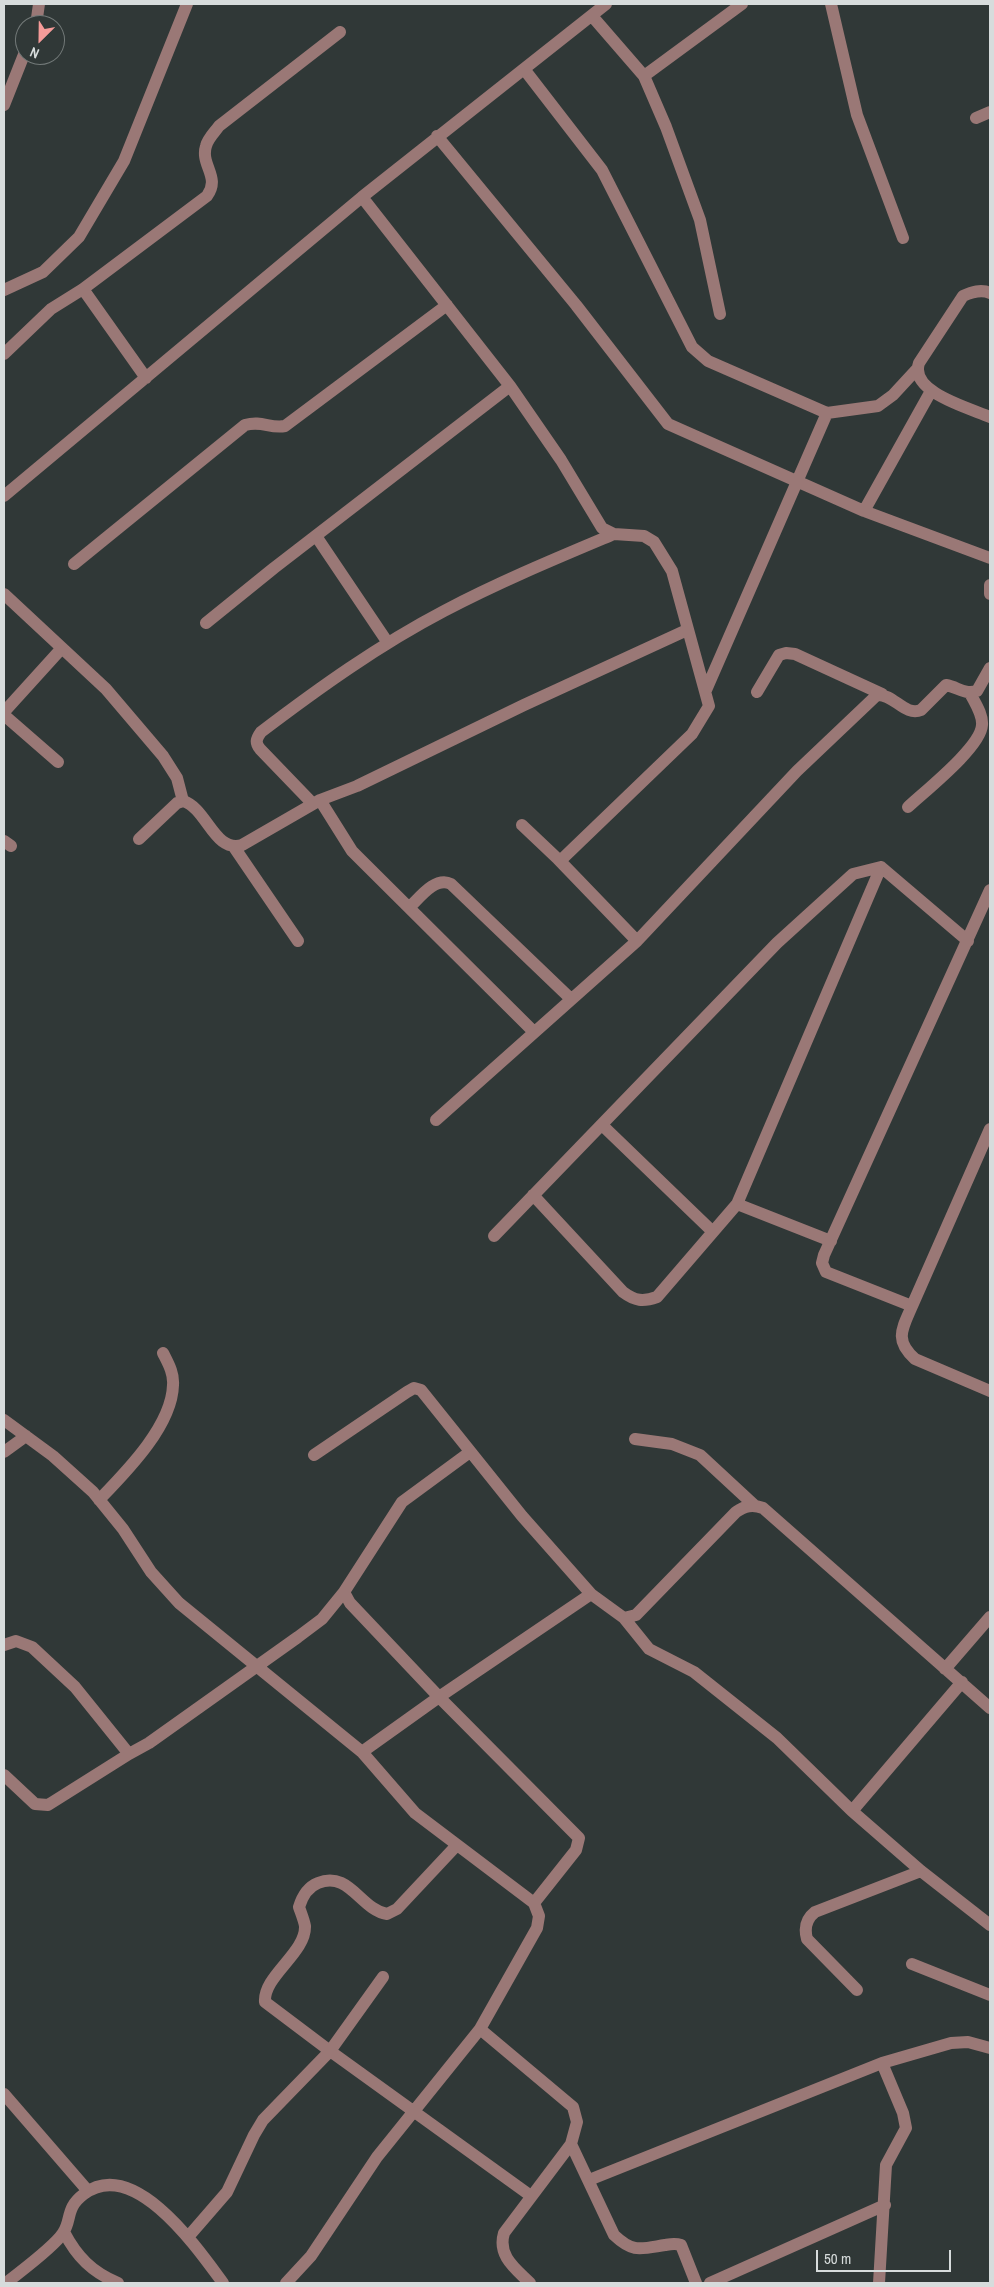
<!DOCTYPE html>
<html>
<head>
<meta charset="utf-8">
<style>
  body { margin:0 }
  #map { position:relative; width:994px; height:2287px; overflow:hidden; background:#303837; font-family:"Archivo Narrow",sans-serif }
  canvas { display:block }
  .frame { position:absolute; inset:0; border:5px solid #d7dcdc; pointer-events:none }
  .north { position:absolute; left:15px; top:15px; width:50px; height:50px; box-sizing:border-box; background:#303837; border:1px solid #737a79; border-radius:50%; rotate:203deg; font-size:14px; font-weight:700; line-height:20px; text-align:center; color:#d7dcdc }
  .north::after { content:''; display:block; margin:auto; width:18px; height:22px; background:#f59b99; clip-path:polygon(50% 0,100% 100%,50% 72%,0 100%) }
  .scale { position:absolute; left:816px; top:2250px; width:135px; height:22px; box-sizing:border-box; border:2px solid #d7dcdc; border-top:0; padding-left:6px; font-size:15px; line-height:18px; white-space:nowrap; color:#d7dcdc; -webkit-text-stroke:4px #303837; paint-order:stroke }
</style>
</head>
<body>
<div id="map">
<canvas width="994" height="2287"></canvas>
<div class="frame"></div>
<div class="north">N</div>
<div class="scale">50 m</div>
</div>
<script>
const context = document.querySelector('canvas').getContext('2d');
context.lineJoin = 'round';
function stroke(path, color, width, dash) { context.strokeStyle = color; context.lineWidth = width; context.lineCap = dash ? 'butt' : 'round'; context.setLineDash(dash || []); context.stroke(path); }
stroke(new Path2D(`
  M831,4L857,115L903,238
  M592,16L644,76L742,4
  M36,25L39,4
  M524,69L602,170L692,347L708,361L827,413L706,690
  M644,76L666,127L700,220L720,314
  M4,105L25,52
  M976,118L990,112
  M437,136L576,305L668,424L864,511L990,558
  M362,197L510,386
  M83,289L146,378
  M4,290L43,272L79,237L124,161L187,4
  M990,293C981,289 972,292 963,296L919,363C909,392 969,408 990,417
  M4,354L51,309L83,289L207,196C221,177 200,165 206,146C208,138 215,132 219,126L340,32
  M827,413L878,406L893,395L917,369
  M4,496L362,197L606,4
  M864,511L931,391
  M316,536L388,643
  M74,564L245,425C262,420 270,429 285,426L447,305
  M990,585V594
  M4,594L106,689L163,756L177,778L183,801
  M206,623L274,568L510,386L561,460L602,528L614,534L644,536L654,542L659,550L672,571L709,706L692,734L560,861L522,825
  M757,692L779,655L786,653L795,654L882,694
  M4,712L62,648
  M4,715L58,762
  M313,804L260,749C255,743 256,739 261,732C319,688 379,645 444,611C499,582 557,558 614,534
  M908,807C925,791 981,747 982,725C983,714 975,703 970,693
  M139,839L177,803L183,801C207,808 214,853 242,845L320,800
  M4,841L11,846
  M234,847L298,941
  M558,859L637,941L797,771L877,695C893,693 905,717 921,710L946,685C958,687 964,695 977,691L990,668
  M410,907C420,897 436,876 451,884L571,999
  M533,1031L362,861L352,851L320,800L357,786L524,705L687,630
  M436,1120L637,941
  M602,1125L713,1232
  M990,1129L912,1306C902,1329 894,1340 915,1359L990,1391
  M533,1195L623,1292C635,1301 643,1302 657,1297L737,1204
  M494,1236L777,943L853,874L881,867
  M831,1241L737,1204L881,867L968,941
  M912,1306L826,1272L822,1263L824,1255L990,890
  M4,1420L53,1456L93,1492L123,1529L151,1572L179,1603L362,1752L415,1813L534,1903L539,1916L537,1928L480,2029
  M635,1439L672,1444L700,1455L754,1505
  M4,1452L26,1436
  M314,1455L407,1392L414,1388L421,1390L522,1516L591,1594
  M99,1500C126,1472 172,1426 173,1385C174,1373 168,1363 163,1353
  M344,1592L402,1502L470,1452
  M624,1618L649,1649L694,1672L777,1738L852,1811L921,1871L990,1925
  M4,1645L16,1641L32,1647L75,1687L129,1754L149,1743L298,1637L322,1619L344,1592L350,1603L439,1697L579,1838L576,1850L534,1903
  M945,1669L990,1617
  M362,1752L439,1697L591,1594L624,1618L636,1615L736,1512C745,1506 752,1504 763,1508L990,1708
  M4,1775L35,1804L48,1805L129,1754
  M852,1811L962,1682
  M912,1964L990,1995
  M383,1977L330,2051L265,2002C263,1976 306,1953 305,1926C304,1920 301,1913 299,1907C302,1897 308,1887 318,1883C349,1870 361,1910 387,1914L397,1909L457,1845
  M857,1990L807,1939C804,1928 806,1919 815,1912L921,1871
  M4,2094L88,2191
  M589,2180L882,2063L951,2043L968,2042L990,2048
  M64,2232C77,2257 92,2272 118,2283
  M188,2237L227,2192L254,2135L263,2120L330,2051L531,2196
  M6,2283C21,2271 54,2247 63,2233C72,2220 65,2208 84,2194C134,2156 198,2249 223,2283
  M286,2283L311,2256L377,2157L480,2029L573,2107L577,2122L571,2144L614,2235C633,2253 640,2249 665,2245C671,2244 675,2243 681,2245L696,2283
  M530,2283C516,2269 497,2256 504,2233L571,2144
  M710,2283L885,2205
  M879,2283L886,2165L906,2128L903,2113L882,2063`), '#9a7876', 12);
</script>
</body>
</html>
